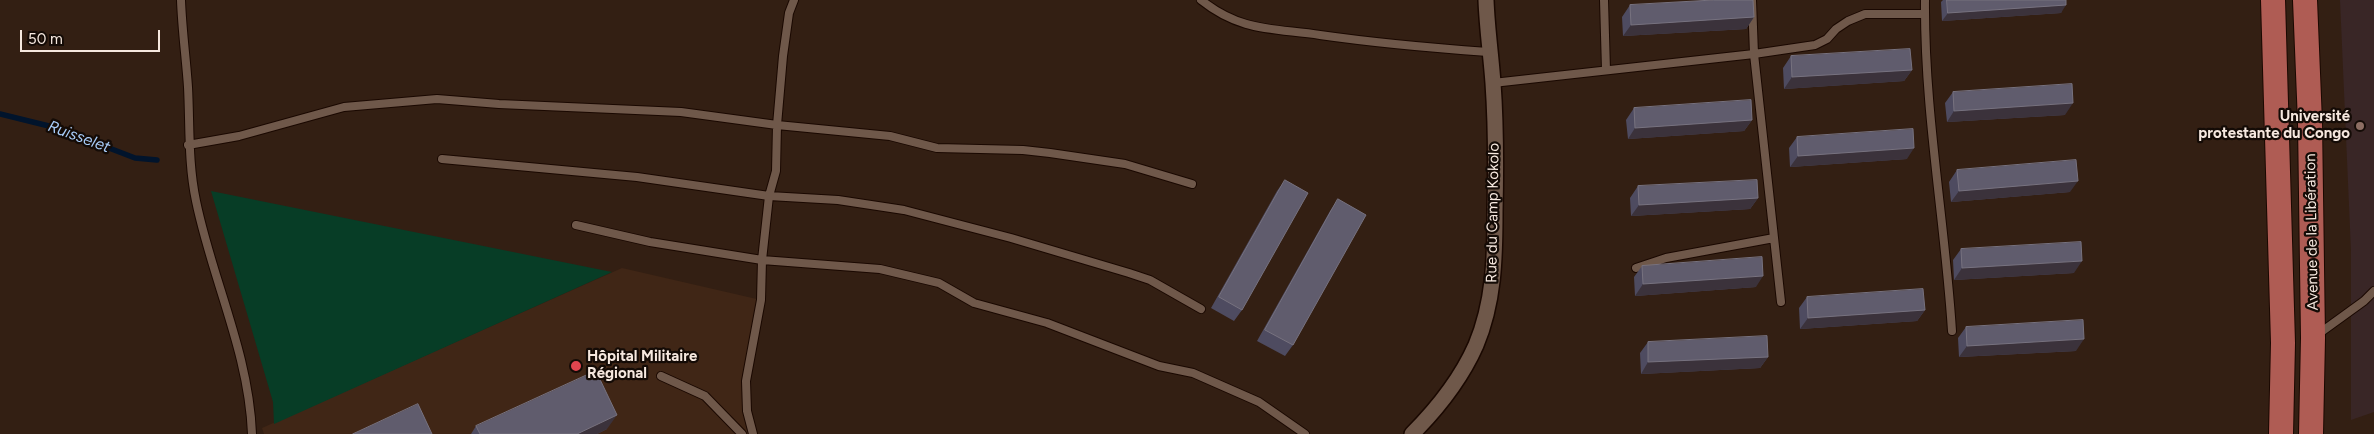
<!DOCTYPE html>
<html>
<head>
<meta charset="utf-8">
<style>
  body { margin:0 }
  #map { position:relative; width:2374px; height:434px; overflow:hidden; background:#331f13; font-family:Figtree,sans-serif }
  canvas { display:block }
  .scale { position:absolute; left:20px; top:30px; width:140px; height:22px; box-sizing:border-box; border:2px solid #f6e8df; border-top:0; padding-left:6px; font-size:15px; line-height:18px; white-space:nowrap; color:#f6e8df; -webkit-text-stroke:4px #140b06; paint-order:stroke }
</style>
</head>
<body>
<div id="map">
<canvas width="2374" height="434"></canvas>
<div class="scale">50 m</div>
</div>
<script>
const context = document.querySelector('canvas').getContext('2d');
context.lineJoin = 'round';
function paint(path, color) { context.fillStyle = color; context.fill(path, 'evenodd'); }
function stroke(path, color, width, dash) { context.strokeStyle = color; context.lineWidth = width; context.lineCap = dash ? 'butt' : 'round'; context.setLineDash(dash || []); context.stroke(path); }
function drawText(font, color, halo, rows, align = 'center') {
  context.font = font + ' Figtree,sans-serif'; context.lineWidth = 4.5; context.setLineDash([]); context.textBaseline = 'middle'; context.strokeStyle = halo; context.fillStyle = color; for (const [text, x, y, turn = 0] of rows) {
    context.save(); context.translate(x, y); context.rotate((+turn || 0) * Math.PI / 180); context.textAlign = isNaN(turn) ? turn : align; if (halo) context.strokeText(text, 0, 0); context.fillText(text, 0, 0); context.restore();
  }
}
paint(new Path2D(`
  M622,268L761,300L746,381L753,434H264L262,428Z`), '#402616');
paint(new Path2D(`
  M2340,0H2374V412L2351,420V251Z`), '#392626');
paint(new Path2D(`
  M211,191L612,272L274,424L273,402Z`), '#073d26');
stroke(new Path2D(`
  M0,114L57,128L135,158L157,160`), '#01142c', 5.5);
const service = new Path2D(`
  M181,0C182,29 186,58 188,87C190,126 188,163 196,201C212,279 249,353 252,434
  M1201,0C1241,32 1273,28 1320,35C1376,43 1432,48 1488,52
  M1604,0L1606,70
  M1752,0L1754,54L1781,302
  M1925,0C1924,111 1945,221 1952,331
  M1493,83L1754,54L1815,45L1827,39L1836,29L1848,21L1865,14H1925
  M188,145L239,136L344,107L437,99L499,104L681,112L777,125L890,136L937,148L1023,150L1050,153L1125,164L1192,184
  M442,159L637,177L769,196L838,200L904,210L1011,238L1129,273L1150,280L1201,309
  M576,225L650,242L762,260L880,269L939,283L974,303L1047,323L1159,366L1193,373L1259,402L1305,434
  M1636,268L1666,258L1774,238
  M2317,335L2364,301L2374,291
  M661,376L705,396L742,434
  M753,434L747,411L746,381L761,300L762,260L769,196L776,171L777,125L783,56L789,13L794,0`);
const minor = new Path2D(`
  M1412,434C1438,408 1461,379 1476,345C1494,302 1495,258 1495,212C1496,169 1496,125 1493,83C1491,55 1487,28 1486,0`);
const primary = new Path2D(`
  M2273,0L2283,343L2281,434
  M2305,0L2310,122L2313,338L2311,434`);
stroke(service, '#1a0801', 10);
stroke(minor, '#1a0801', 18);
stroke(primary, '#1a0801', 26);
stroke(service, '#6f584a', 8);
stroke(minor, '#6f584a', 15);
stroke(primary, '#af5c54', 24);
paint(new Path2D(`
  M1943,0H2066L2061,13L1942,21L1941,2Z
  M1630,5L1754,17L1746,29L1623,36L1622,17Z
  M1791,56L1912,70L1904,81L1784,89L1783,68Z
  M1953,92L2065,115L1947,122L1945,103Z
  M1634,108L1752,120L1744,131L1628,139L1626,120Z
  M1797,137L1907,159L1790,167L1789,148Z
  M1957,170L2070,192L1951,202L1949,182Z
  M1285,180L1242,310L1234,321L1211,308L1277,191Z
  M1638,186L1758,198L1750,209L1631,216L1630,198Z
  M1338,199L1293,345L1285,356L1257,341L1330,211Z
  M1961,249L2074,273L1954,280L1953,260Z
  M1642,266L1756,287L1635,296L1634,277Z
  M1807,297L1925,310L1917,321L1800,329L1799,308Z
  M1966,327L2076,351L1959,357L1958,338Z
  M1648,342L1768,357L1760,368L1641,374L1640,353Z
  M476,426L607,429L597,434H471Z`), '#4e4b60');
paint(new Path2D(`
  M2066,5L2061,13L1942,21L1948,13Z
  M1754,17L1746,29L1623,36L1631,25Z
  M1912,70L1904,81L1784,89L1792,77Z
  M2073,103L2065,115L1947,122L1954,111Z
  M1752,120L1744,131L1628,139L1635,128Z
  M1914,148L1907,159L1790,167L1798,156Z
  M2078,181L2070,192L1951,202L1959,191Z
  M1758,198L1750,209L1631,216L1639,205Z
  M2082,261L2074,273L1954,280L1962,268Z
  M1763,276L1756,287L1635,296L1643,284Z
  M1925,310L1917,321L1800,329L1808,318Z
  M2084,339L2076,351L1959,357L1967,346Z
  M1768,357L1760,368L1641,374L1648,362Z
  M617,415L607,429L597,434H577Z`), '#3b323b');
const building = new Path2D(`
  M1714,0H1753L1754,17L1631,25L1630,5Z
  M1947,0H2066V5L1948,13Z
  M1910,49L1912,70L1792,77L1791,56Z
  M2072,84L2073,103L1954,111L1953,92Z
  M1751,100L1752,120L1635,128L1634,108Z
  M1913,129L1914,148L1798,156L1797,137Z
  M2076,160L2078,181L1959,191L1957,170Z
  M1285,180L1308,193L1242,310L1219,297Z
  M1757,180L1758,198L1639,205L1638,186Z
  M1338,199L1366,215L1293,345L1265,330Z
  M2081,242L2082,261L1962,268L1961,249Z
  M1762,257L1763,276L1643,284L1642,266Z
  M1923,289L1925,310L1808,318L1807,297Z
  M2083,320L2084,339L1967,346L1966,327Z
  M1767,336L1768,357L1648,362V342Z
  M596,371L617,415L577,434H480L476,426Z
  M418,404L432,434H353Z`);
paint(building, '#605c6d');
stroke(building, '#77727f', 1);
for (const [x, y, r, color] of [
  [2360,126,5,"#8d6e63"],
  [576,366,6,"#e0444e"]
]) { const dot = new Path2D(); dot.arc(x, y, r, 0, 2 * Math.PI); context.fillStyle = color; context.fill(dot); stroke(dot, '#140b06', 2); }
drawText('bold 15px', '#f6e8df', '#140b06', [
  ["Université",2350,117],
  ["protestante du Congo",2350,134],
  ["Hôpital Militaire",587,357,"left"],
  ["Régional",587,374,"left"]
], 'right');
drawText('15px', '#f6e8df', '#140b06', [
  ["Rue du Camp Kokolo",1493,213,-89],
  ["Avenue de la Libération",2312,232,-91]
]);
drawText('italic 16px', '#a8ccf8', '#140b06', [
  ["Ruisselet",79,137,20]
]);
</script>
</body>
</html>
